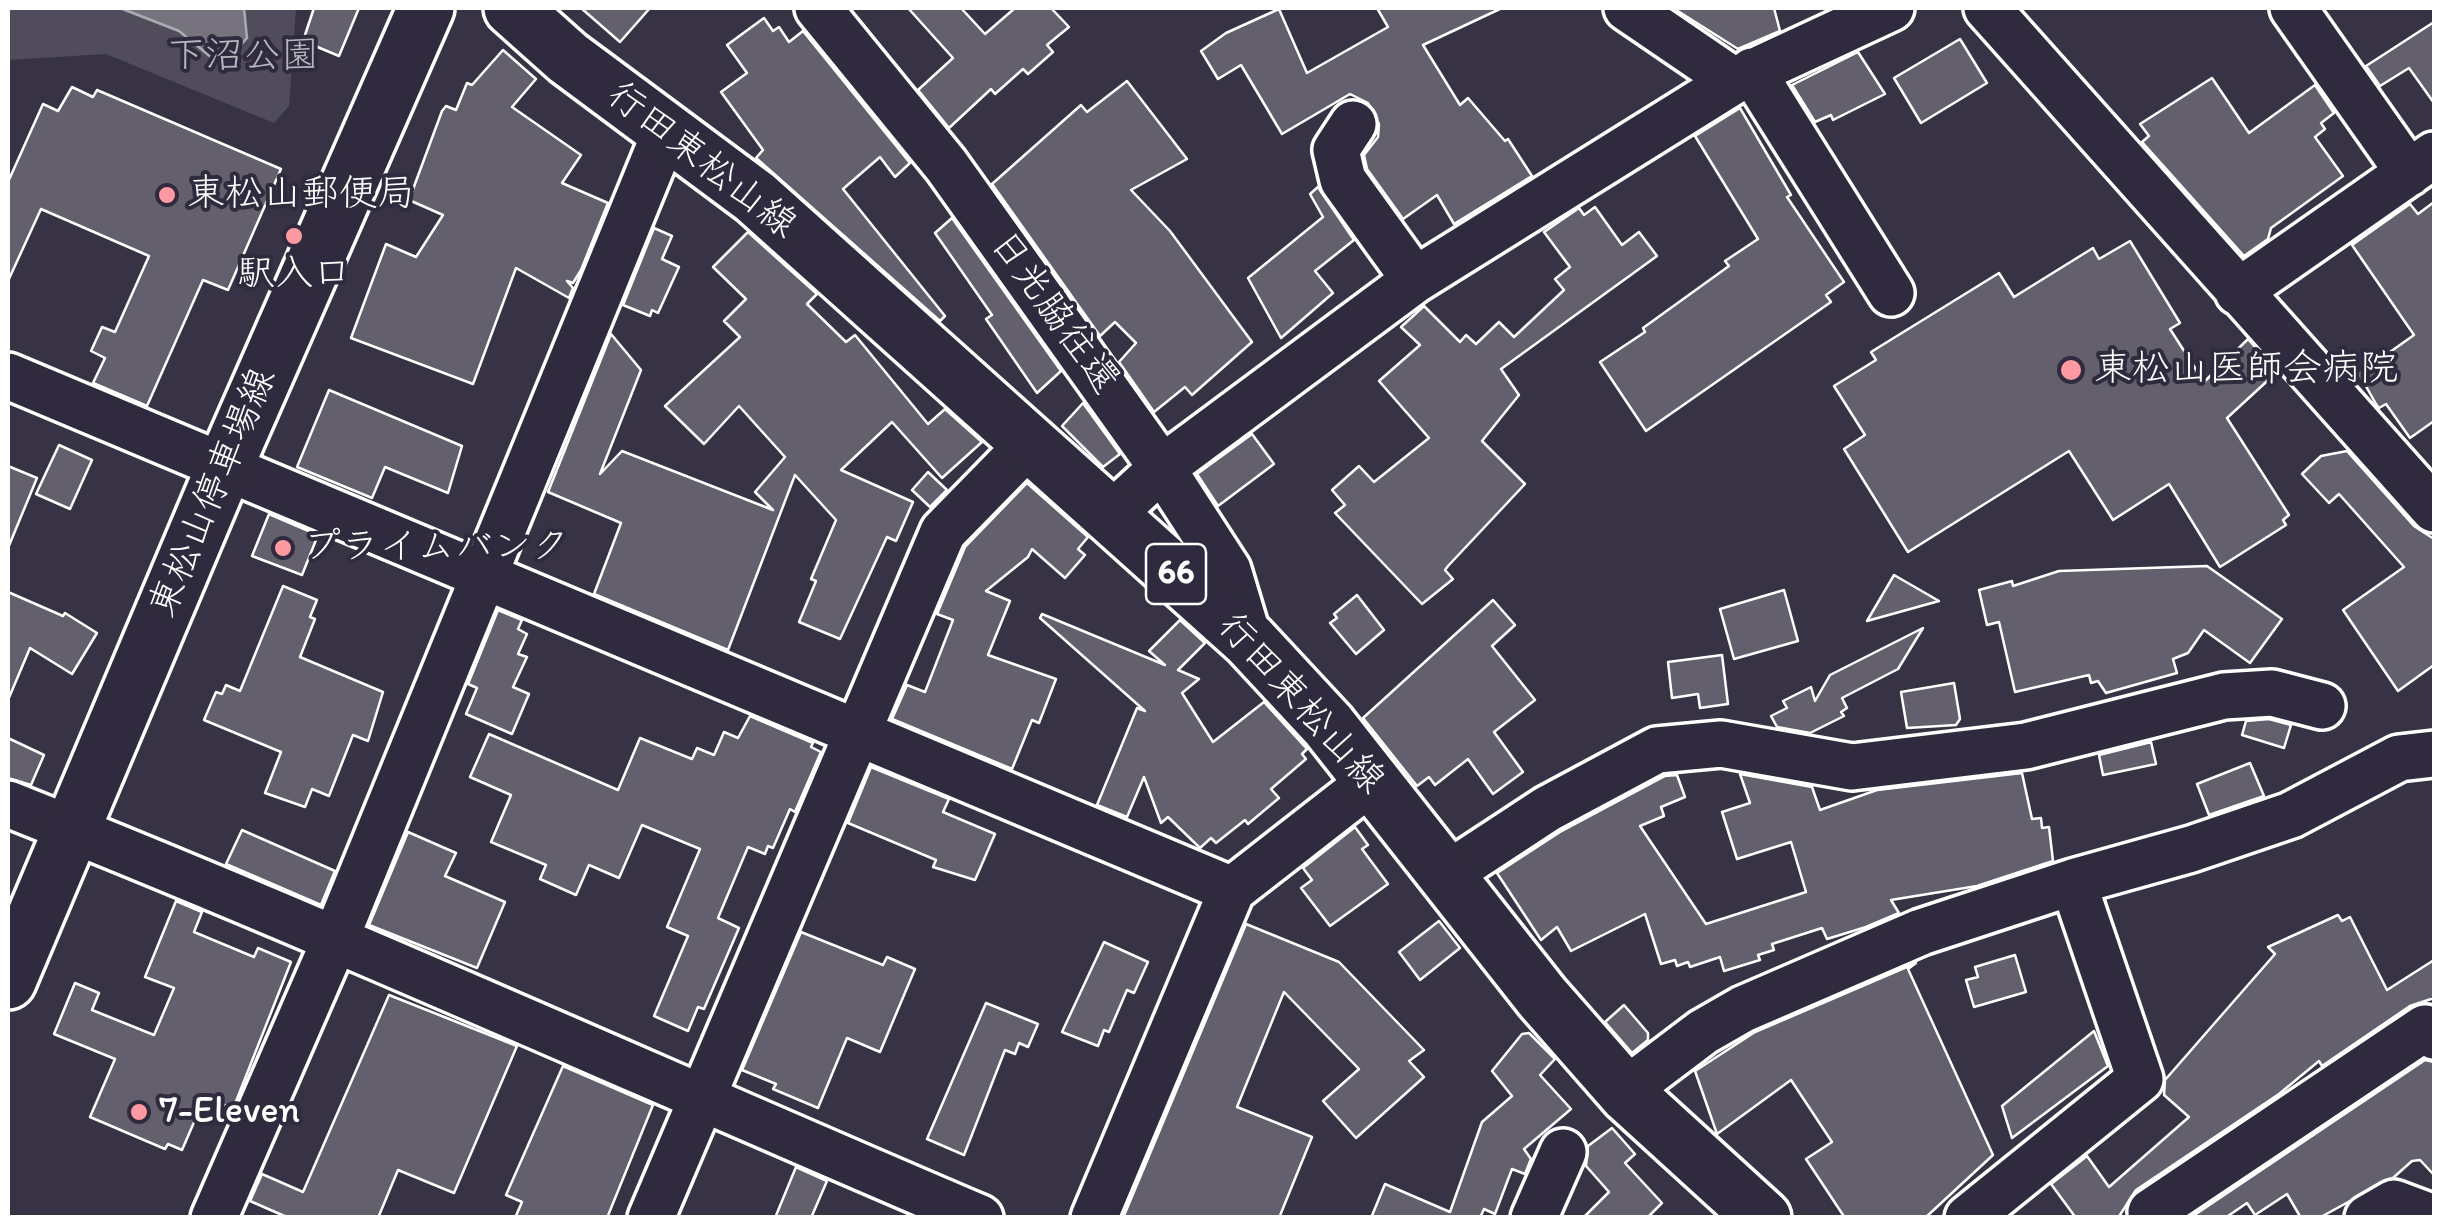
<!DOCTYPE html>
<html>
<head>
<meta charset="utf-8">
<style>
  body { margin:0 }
  #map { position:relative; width:2442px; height:1225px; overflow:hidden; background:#373345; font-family:Itim,sans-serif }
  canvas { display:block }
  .frame { position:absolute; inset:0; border:10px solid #fff; pointer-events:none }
</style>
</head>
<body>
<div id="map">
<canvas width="2442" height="1225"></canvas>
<div class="frame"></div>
</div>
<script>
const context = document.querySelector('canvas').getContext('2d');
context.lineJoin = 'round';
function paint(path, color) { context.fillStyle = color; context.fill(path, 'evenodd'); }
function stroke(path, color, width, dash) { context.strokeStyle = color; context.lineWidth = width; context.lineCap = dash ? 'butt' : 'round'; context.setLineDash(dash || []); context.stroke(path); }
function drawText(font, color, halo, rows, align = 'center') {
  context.font = font + ' Itim,"Klee One",sans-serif'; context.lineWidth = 8; context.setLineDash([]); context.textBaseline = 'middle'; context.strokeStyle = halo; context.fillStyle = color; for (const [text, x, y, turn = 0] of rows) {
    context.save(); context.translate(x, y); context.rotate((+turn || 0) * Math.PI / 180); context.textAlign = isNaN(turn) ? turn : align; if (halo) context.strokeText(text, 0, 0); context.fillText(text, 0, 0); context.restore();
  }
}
paint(new Path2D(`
  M8,8H296L289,106L274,123L106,54L8,60Z`), '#514c5c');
const water = new Path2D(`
  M120,8H244L247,38L238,48L212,58L179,31Z`);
paint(water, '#76737f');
stroke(water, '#adabb2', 2.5);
const building = new Path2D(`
  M314,8H359L339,56L303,41Z
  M581,8H650L620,42Z
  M908,8H961L985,34L1015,8H1051L1069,27L1047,45L1053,52L1028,74L1023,69L995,94L991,89L949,128L918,90L953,58Z
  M1377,8H1502L1423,45L1460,105L1468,98L1505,141L1508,139L1532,176L1454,224L1437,195L1403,219L1367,169L1364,155L1378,137L1379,124L1368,103L1350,94L1282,134L1241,65L1218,79L1201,51L1226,33L1279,9L1307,73L1388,27Z
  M1673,8H1774L1780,31L1738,49Z
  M764,18L773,31L779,27L789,42L803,31L910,163L895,177L880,157L843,189L945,316L940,321L756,158L763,150L721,92L747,73L727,45Z
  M2434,22V103L2409,68L2380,86L2366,66Z
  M1960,39L1987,83L1921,123L1894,78Z
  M503,50L536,79L512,107L581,155L562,183L608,203L581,270L573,283L567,281L573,288L569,298L516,268L473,384L351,338L386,244L416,257L443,215L409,200L442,111L446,106L456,110L467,83L472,85Z
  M1858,52L1885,94L1833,120L1831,115L1815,122L1792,85Z
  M2212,78L2249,133L2315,85L2334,113L2321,123L2325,129L2315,137L2343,176L2271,228L2268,239L2244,256L2142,142L2149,136L2140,124Z
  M1127,81L1187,159L1131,190L1170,231L1252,342L1192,395L1185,387L1154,412L1119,362L1136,343L1115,322L1100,336L992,184L1081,105L1087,112Z
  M72,87L93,97L97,90L281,169L228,290L203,280L147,406L93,383L105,358L91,351L102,327L115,332L149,256L41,209L8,281V182L43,104L58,111Z
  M1740,108L1791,195L1787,197L1844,282L1826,295L1831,302L1646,431L1600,362L1645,332L1643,328L1729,266L1725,261L1758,239L1695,136Z
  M1318,187L1354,240L1315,271L1333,293L1281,338L1248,278L1323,217L1310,194Z
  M2434,202V421L2410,438L2386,404L2379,408L2376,404L2359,374L2414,335L2352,245L2410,204L2418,214Z
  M1595,207L1622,245L1639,232L1657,256L1501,369L1519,395L1482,441L1525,484L1448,566L1445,570L1453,579L1422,604L1335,513L1345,505L1332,490L1359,466L1374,482L1429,438L1379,381L1420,345L1401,327L1424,306L1460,342L1466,335L1476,344L1499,322L1514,337L1564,290L1555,279L1570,267L1544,232L1579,208L1584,215Z
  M952,218L1061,371L1037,393L986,319L992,315L935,233Z
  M654,228L672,236L662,259L679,267L658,313L652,310L650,316L623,305Z
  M748,232L817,294L807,304L846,342L855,335L928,424L945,409L982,442L942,478L892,422L841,470L913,502L896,541L887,537L840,639L799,622L816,581L811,579L836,520L795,475L728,650L594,594L621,523L548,492L611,334L641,370L600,474L622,451L773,510L755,492L785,457L739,406L704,444L665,406L740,337L724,321L746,299L713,267Z
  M2130,241L2180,323L2170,329L2204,382L2248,339L2277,372L2227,418L2289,515L2283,520L2286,525L2220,567L2169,484L2113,520L2069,451L1908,552L1844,449L1865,435L1834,386L1876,360L1871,352L1999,273L2014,297L2093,248L2099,259Z
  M329,390L462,446L448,493L385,467L372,498L297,467Z
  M1083,403L1120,454L1103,467L1062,426Z
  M1252,434L1274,464L1218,506L1197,474Z
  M59,445L92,460L70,509L36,494Z
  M2347,451L2414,526L2434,539V665L2398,691L2343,610L2404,567L2339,494L2329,503L2302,474L2321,456Z
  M8,466L37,478L8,548Z
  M928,472L947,490L930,507L912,490Z
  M1027,483L1088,537L1078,549L1085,555L1065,578L1032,549L1028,557L986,591L1010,601L988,655L1056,679L1039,723L1032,720L1012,769L892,719L907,685L925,692L953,620L937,614L965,547Z
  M269,514L318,535L302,575L252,556Z
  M2207,566L2282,619L2250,663L2204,630L2188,653L2173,659L2177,673L2106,693L2098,681L2091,683L2089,675L2015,692L1999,622L1987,625L1979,590L2012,581L2013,586L2059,571Z
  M1894,575L1939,601L1867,621Z
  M283,586L317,600L310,617L315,619L300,657L383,692L368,741L353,735L329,796L312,789L305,807L265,793L281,752L204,720L216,692L222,694L226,685L240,691Z
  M1784,590L1798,641L1734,659L1720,609Z
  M8,592L63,616L65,613L97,633L72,674L30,648L8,700Z
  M1357,595L1384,630L1356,654L1330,623L1337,618L1334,614Z
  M1493,600L1515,625L1492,646L1535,700L1494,732L1523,772L1493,794L1468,759L1435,785L1429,777L1417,786L1363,718Z
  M498,610L522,620L518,629L527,634L518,654L527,657L513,687L529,694L512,734L466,714L477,688L468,684Z
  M1042,614L1165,665L1149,651L1180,620L1205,643L1178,670L1199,679L1182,693L1213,742L1264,702L1307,749L1302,754L1306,759L1271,789L1279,798L1248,824L1245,820L1216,843L1211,838L1200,848L1168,817L1161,823L1144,777L1127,817L1097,805L1137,708L1145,711L1040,618Z
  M1923,628L1898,669L1842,698L1847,708L1841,712L1844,716L1810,733L1777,727L1771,716L1787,708L1783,701L1811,687L1815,701L1830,675Z
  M1722,655L1728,704L1700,708L1698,694L1672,698L1668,662Z
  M1954,683L1960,719L1956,725L1907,728L1901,692Z
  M750,716L813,743L811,747L821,752L795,812L790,809L773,848L768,846L765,854L748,847L718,918L739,928L704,1009L698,1007L688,1031L654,1016L688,936L667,927L700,849L642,825L619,878L589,865L576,895L540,879L546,865L491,842L511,795L470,777L489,734L618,790L640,738L692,759L697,748L714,755L724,732L738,738Z
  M2269,719L2291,725L2284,748L2242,735L2246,721Z
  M8,738L44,755L31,785L8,778Z
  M2151,742L2156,764L2103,775L2099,755Z
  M2250,763L2264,796L2209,815L2197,784Z
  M871,767L949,799L943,812L995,834L975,880L933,867L936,860L848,823Z
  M2022,773L2032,819L2041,818L2042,828L2049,827L2053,861L1977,886L1891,900L1899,913L1866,927L1827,939L1822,928L1772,944L1774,950L1758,955L1760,960L1724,971L1720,957L1690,967L1688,962L1677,966L1675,960L1661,964L1645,914L1571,951L1557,927L1541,940L1497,873L1560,832L1665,776L1677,775L1685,797L1661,807L1664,816L1640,826L1706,924L1806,892L1791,842L1737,859L1722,812L1750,803L1740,774L1812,787L1820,810L1877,790Z
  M1355,827L1368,845L1362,849L1388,884L1330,926L1301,888L1312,880L1303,868Z
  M242,830L335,871L321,905L226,864Z
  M408,832L456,853L445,876L505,902L477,968L369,925Z
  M176,901L202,912L194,932L254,957L258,948L291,962L233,1109L205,1097L182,1150L168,1144L165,1149L90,1117L115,1059L54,1034L75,983L99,993L92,1010L154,1035L174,988L145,977Z
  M2338,915L2342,921L2350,917L2387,990L2434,960V998L2410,1006L2322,1066L2319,1061L2279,1094L2136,1190L2118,1218H2076L2051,1184L2087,1156L2109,1187L2189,1117L2164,1095L2165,1080L2275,954L2268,947Z
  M1439,921L1460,948L1420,980L1399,952Z
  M1246,924L1339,962L1424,1050L1409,1061L1424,1077L1356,1138L1323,1101L1359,1069L1284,992L1237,1107L1312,1137L1279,1218H1123Z
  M801,932L883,965L887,957L915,969L880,1052L847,1038L818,1108L773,1089L776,1084L742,1070Z
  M1104,942L1148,962L1134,993L1127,990L1109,1032L1104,1030L1098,1046L1062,1032Z
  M2015,955L2026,992L1974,1007L1966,980L1978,977L1975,967Z
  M1916,963L1908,969L1993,1155L1925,1218H1845L1806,1159L1832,1142L1791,1080L1717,1134L1695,1071L1755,1032Z
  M389,995L517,1046L454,1193L398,1170L378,1218H289L250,1201L262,1174L303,1192Z
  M986,1003L1038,1024L1028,1047L1019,1043L1015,1054L1005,1050L964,1155L927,1139Z
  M1624,1005L1648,1033V1040L1632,1053L1605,1022Z
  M2094,1031L2108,1066L2012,1138L2002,1106Z
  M1529,1033L1555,1059L1540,1075L1571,1109L1524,1149L1531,1159L1525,1174L1512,1169L1495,1214L1484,1209L1480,1218H1371L1385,1184L1450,1212L1482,1122L1512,1096L1492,1071L1522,1034Z
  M2425,1060L2434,1062V1175L2420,1160L2412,1161L2394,1177L2319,1218H2301L2287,1194L2255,1215L2247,1203L2225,1218H2190Z
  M563,1066L653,1105L607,1218H515L522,1202L506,1195Z
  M1612,1128L1635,1154L1625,1163L1662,1203L1647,1218H1583L1609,1192L1586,1166L1588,1146Z
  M796,1167L827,1181L811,1218H775Z`);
paint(building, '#635f6d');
stroke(building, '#fff', 2.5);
const minor = new Path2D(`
  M818,8L946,165L1162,468L1228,570L1249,640
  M1627,8L1734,81
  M1987,8L2434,509
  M2293,8L2409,173
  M1752,71L1891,293
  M1353,124L1336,150L1343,180L1415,280
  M2238,292L2434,155
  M8,376L1232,890
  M1112,514L1162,468L1415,280L1734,81L1891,8
  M8,804C335,934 656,1080 980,1218
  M1445,876L1547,809L1657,750L1721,744L1852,767L2026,746L2224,696L2272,693L2322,706
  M1625,1091L1703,1032L1743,1009L1921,932L2073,882L2191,849L2291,815L2399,758L2434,754
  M214,1218L335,940L665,133
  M651,1218L943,532L1031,442
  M1094,1218L1232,890L1373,780
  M1534,1218L1563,1152
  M1968,1218L2140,1079L2073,882
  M2157,1218L2151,1212L2425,1028L2434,1036
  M2368,1218L2394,1203L2434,1218`);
const major = new Path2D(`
  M512,8L568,58L755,197L1249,640L1328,725L1542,997L1628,1095L1763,1218
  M8,981L225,466L426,8`);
stroke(minor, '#fff', 52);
stroke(major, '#fff', 62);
stroke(minor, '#2f2a3d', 45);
stroke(major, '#2f2a3d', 55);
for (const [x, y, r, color] of [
  [167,195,10,"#ff9aa2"],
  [294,236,10,"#ff9aa2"],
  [2071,370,12,"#ff9aa2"],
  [283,548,10,"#ff9aa2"],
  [139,1112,10,"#ff9aa2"]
]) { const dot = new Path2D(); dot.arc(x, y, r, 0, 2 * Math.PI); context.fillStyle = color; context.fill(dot); stroke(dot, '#2f2a3d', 4); }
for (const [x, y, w] of [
  [1176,574,60]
]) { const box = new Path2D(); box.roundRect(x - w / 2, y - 30, w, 60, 8); context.fillStyle = '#2f2a3d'; context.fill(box); stroke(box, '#fff', 2.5); }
drawText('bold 35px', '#fff', null, [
  ["66",1176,574]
]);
drawText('38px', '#b9b7be', '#2f2a3d', [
  ["下沼公園",243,57]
]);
drawText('38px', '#fff', '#2f2a3d', [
  ["行田東松山線",701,161,38],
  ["日光脇往還",1053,313,54],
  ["東松山停車場線",214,493,-67],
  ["行田東松山線",1300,704,48]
]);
drawText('38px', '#fff', '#2f2a3d', [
  ["東松山郵便局",187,195],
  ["駅入口",294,275,"center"],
  ["東松山医師会病院",2094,370],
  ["プライムバンク",303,548],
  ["7-Eleven",159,1112]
], 'left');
</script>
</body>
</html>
